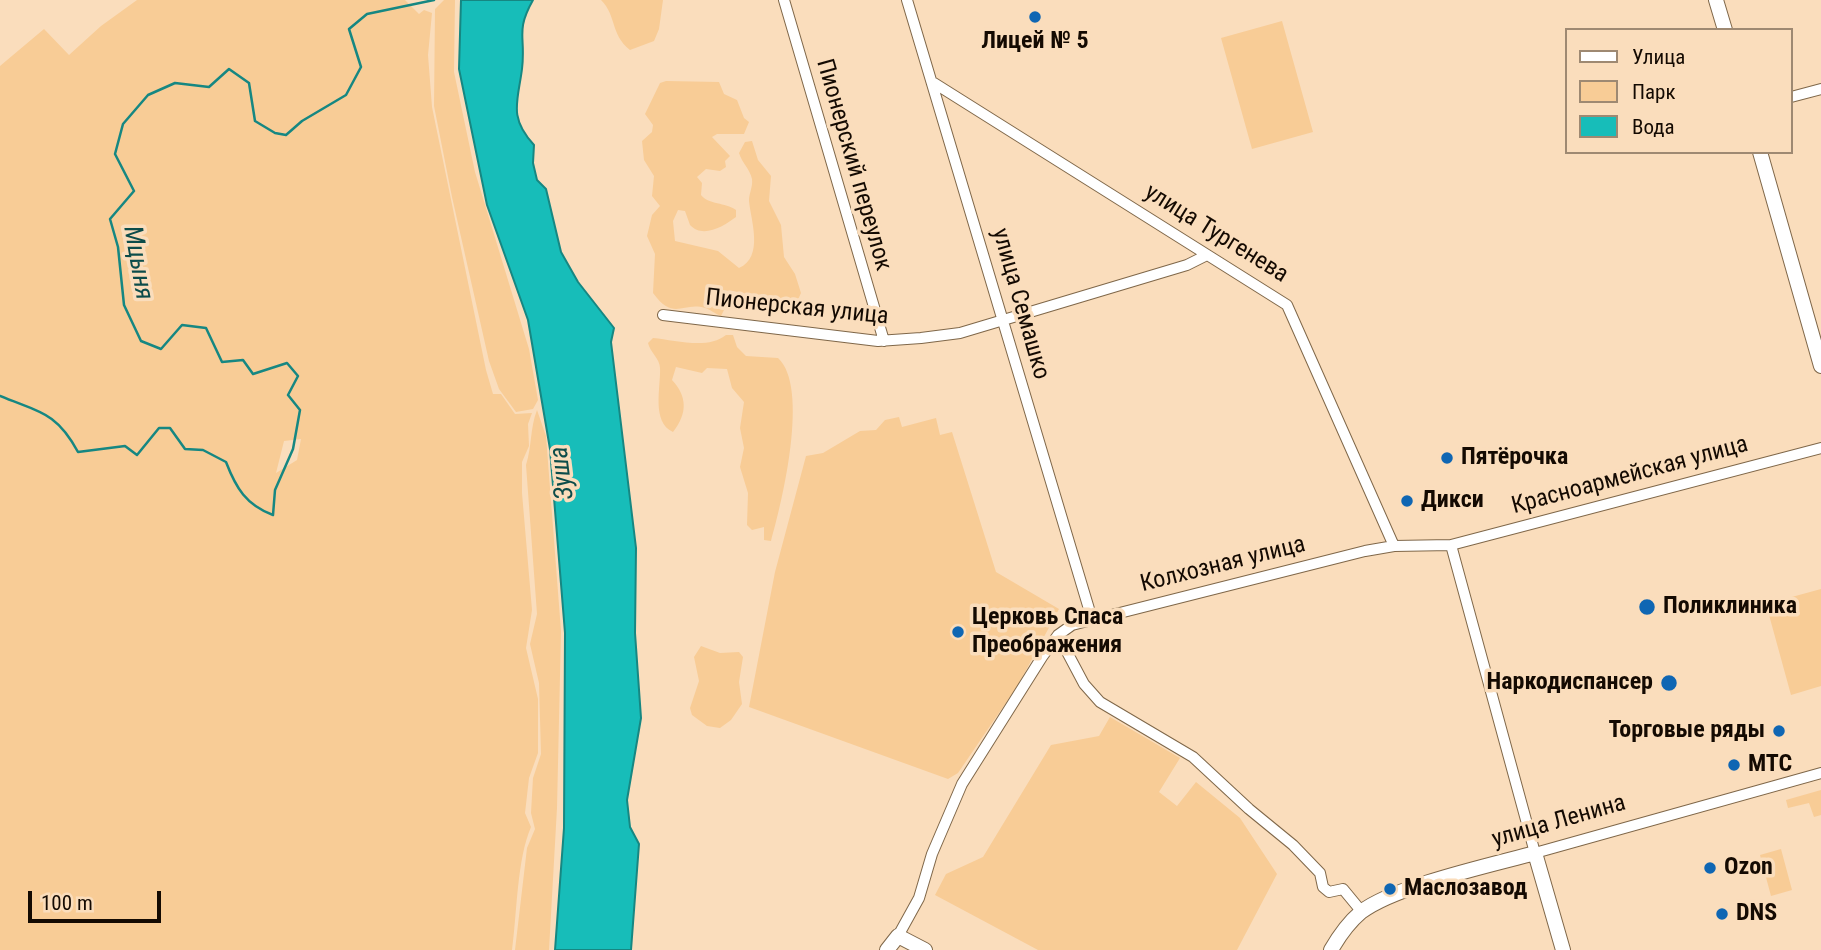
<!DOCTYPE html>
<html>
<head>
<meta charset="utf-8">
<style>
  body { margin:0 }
  #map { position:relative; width:1821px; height:950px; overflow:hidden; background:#faddbc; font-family:"Roboto Condensed",sans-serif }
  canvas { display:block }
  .legend { position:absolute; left:1565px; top:28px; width:228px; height:126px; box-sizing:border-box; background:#faddbc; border:2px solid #9e8972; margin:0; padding:9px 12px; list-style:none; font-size:21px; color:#140a02 }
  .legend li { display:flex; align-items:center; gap:14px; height:35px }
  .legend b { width:35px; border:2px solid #9e8972 }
  .scale { position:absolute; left:28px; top:891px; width:133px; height:32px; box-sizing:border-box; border:4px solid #140a02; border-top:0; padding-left:9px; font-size:21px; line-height:24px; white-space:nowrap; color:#140a02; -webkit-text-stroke:5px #faddbc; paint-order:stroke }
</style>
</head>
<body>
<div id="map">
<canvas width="1821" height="950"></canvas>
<ul class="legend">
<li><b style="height:9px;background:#fff"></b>Улица</li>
<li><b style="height:19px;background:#f8cc96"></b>Парк</li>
<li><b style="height:19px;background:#17bdb9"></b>Вода</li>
</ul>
<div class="scale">100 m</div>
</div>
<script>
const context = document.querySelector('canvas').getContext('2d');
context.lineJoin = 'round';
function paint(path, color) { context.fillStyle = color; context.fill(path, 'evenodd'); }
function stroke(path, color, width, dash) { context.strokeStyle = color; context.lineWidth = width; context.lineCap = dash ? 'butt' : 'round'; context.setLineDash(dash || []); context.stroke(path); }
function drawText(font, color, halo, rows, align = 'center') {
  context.font = font + ' "Roboto Condensed",sans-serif'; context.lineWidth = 7; context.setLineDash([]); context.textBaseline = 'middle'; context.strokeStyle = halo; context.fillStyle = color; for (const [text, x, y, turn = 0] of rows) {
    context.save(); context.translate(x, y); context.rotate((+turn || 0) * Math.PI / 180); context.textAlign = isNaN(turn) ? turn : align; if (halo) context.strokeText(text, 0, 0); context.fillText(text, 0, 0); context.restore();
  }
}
paint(new Path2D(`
  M137,0H405L419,14L424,10L432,13L428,55L432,107L486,370L493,394H501L515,414L532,413L528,424L529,446L522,462V493L532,610L526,648L538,699V753L529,778L525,813L531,827C517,859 517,913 512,950H0V66L44,29L69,55L101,26ZM301,439L297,460L276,473L284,441Z
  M444,0H455L454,72L475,172L529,349L538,400L533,409L516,412L499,389L489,361L452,197L434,106L435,9Z
  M601,0H663L659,29L654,41L630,50C610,34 617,16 601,0Z
  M1282,21L1313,132L1252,149L1221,38Z
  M666,81L719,82L724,94L737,100L744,118L749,122L744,134H717L712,137L730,156L725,161L726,167L720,171L706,169L697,177L702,183L701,195C709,205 725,202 736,210V217C724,226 703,239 690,225L685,211L678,210L673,221L675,241L718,251L739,268C764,257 751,221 749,201C749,193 753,187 752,179C750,169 742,163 739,153L745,142L752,141L758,160L771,176L769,201L781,225L784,257L795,274L801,293L796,304C769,319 743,286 725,291L722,296L725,308L721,316C715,314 710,309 705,308C683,301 674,322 653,293L655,254L647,236L652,215L660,206L652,196L654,176L644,160L642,141L652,132L653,125L645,114L660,83Z
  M726,335H733L737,347L746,356L778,358C810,387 782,503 771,541L764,540V527L752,530L747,525L748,493L740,467L744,448L740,428L744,402L732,388L727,369L707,368L702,373L676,367L672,380C687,396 688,413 673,432C651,422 661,387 660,368C660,359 650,352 648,343L653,338C675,340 708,350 726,335Z
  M537,410L546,436L561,631L557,808L549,950H515L527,848L535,829L531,813L533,778L541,754L539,683L530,644L537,614L526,465C532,446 530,428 537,410Z
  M899,417L902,427L936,418L940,435L952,432L996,572L1059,609L1018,685L958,773L948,779L749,707L775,572L806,456L823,453L860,431L876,430L885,420Z
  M1821,589V686L1791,695L1766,604Z
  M701,646L720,653L739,652L743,657L739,682L742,704L731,720L720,728L707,726L692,715L690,708L699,681L694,657Z
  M1110,717L1180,758L1159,792L1177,806L1196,782L1240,818L1277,874L1237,950H1038L935,895L946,874L983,857L1051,745L1099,736Z
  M1821,790V815L1814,817L1809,803L1788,808L1786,800Z
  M1781,849L1792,890L1771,896L1760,855Z`), '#f8cc96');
const water = new Path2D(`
  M461,0H533C515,32 526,36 522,69C518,101 508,117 534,145L533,163L537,180L546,189L561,252L578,282L614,328L611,342L636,548L635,633L641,718L627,800L630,827L639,844L631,950H555L564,828L565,633L550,449L528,320L487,205L459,69Z`);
paint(water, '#17bdb9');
stroke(water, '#168782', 2);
stroke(new Path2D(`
  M0,396C38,412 56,411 78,452L125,446L137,455L159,428H170L185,449L203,450L226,462C236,488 246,505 273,515L275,490L293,449L300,410L288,395L298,376L287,363L253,374L243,360L222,362L206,328L182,325L161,349L141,341L124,305L118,247L110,219L134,191L115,154L123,124L148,95L175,83L209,87L229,69L249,83L255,121L275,133L286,135L302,121L346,95L361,67L349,29L367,14L434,0`), '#168782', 2.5);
const minor = new Path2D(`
  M784,0L884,341
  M907,0L1092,619
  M934,83L1287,305L1394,546
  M1791,97L1821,89
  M663,315L878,341L921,338L960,333L1187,265L1207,255
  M1451,545L1535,853L1821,773
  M1058,635L1084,684L1100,702L1193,757L1249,809L1293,845L1320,873L1323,887L1329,892L1343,889L1362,912
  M898,936L919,898L932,854L962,784L1042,657L1058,635L1072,625L1365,551L1394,546L1451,545L1821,448`);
const major = new Path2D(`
  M1716,0L1725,30
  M1760,152L1821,366
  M887,950L898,936L925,950
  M1331,950C1339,936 1348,923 1361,912C1395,886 1491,865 1535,853L1563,950`);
stroke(minor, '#7f6749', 12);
stroke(major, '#7f6749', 16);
stroke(minor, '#fff', 10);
stroke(major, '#fff', 14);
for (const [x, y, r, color] of [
  [1035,17,7,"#0f66b3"],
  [1447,458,7,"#0f66b3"],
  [1407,501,7,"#0f66b3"],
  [1647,607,9,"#0f66b3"],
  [958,632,7,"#0f66b3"],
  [1669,683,9,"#0f66b3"],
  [1779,731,7,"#0f66b3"],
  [1734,765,7,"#0f66b3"],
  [1710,868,7,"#0f66b3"],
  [1390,889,7,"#0f66b3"],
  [1722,914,7,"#0f66b3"]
]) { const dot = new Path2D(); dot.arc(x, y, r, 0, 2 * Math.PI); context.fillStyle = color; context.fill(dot); stroke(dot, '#faddbc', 2.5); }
drawText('bold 24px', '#140a02', '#faddbc', [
  ["Лицей № 5",1035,42,"center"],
  ["Пятёрочка",1461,458],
  ["Дикси",1421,501],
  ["Поликлиника",1663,607],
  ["Церковь Спаса",972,618],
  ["Преображения",972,646],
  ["Наркодиспансер",1653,683,"right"],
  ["Торговые ряды",1765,731,"right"],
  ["МТС",1748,765],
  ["Ozon",1724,868],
  ["Маслозавод",1404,889],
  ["DNS",1736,914]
], 'left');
drawText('24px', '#140a02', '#faddbc', [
  ["Пионерский переулок",853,165,74],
  ["улица Тургенева",1216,234,32],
  ["улица Семашко",1020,304,74],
  ["Пионерская улица",797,308,6],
  ["Красноармейская улица",1630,476,-15],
  ["Колхозная улица",1223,565,-14],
  ["улица Ленина",1559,822,-16]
]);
drawText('italic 26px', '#0c4c4a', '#faddbc', [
  ["Мцыня",137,263,80],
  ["Зуша",563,473,-97]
]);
</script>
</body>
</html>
